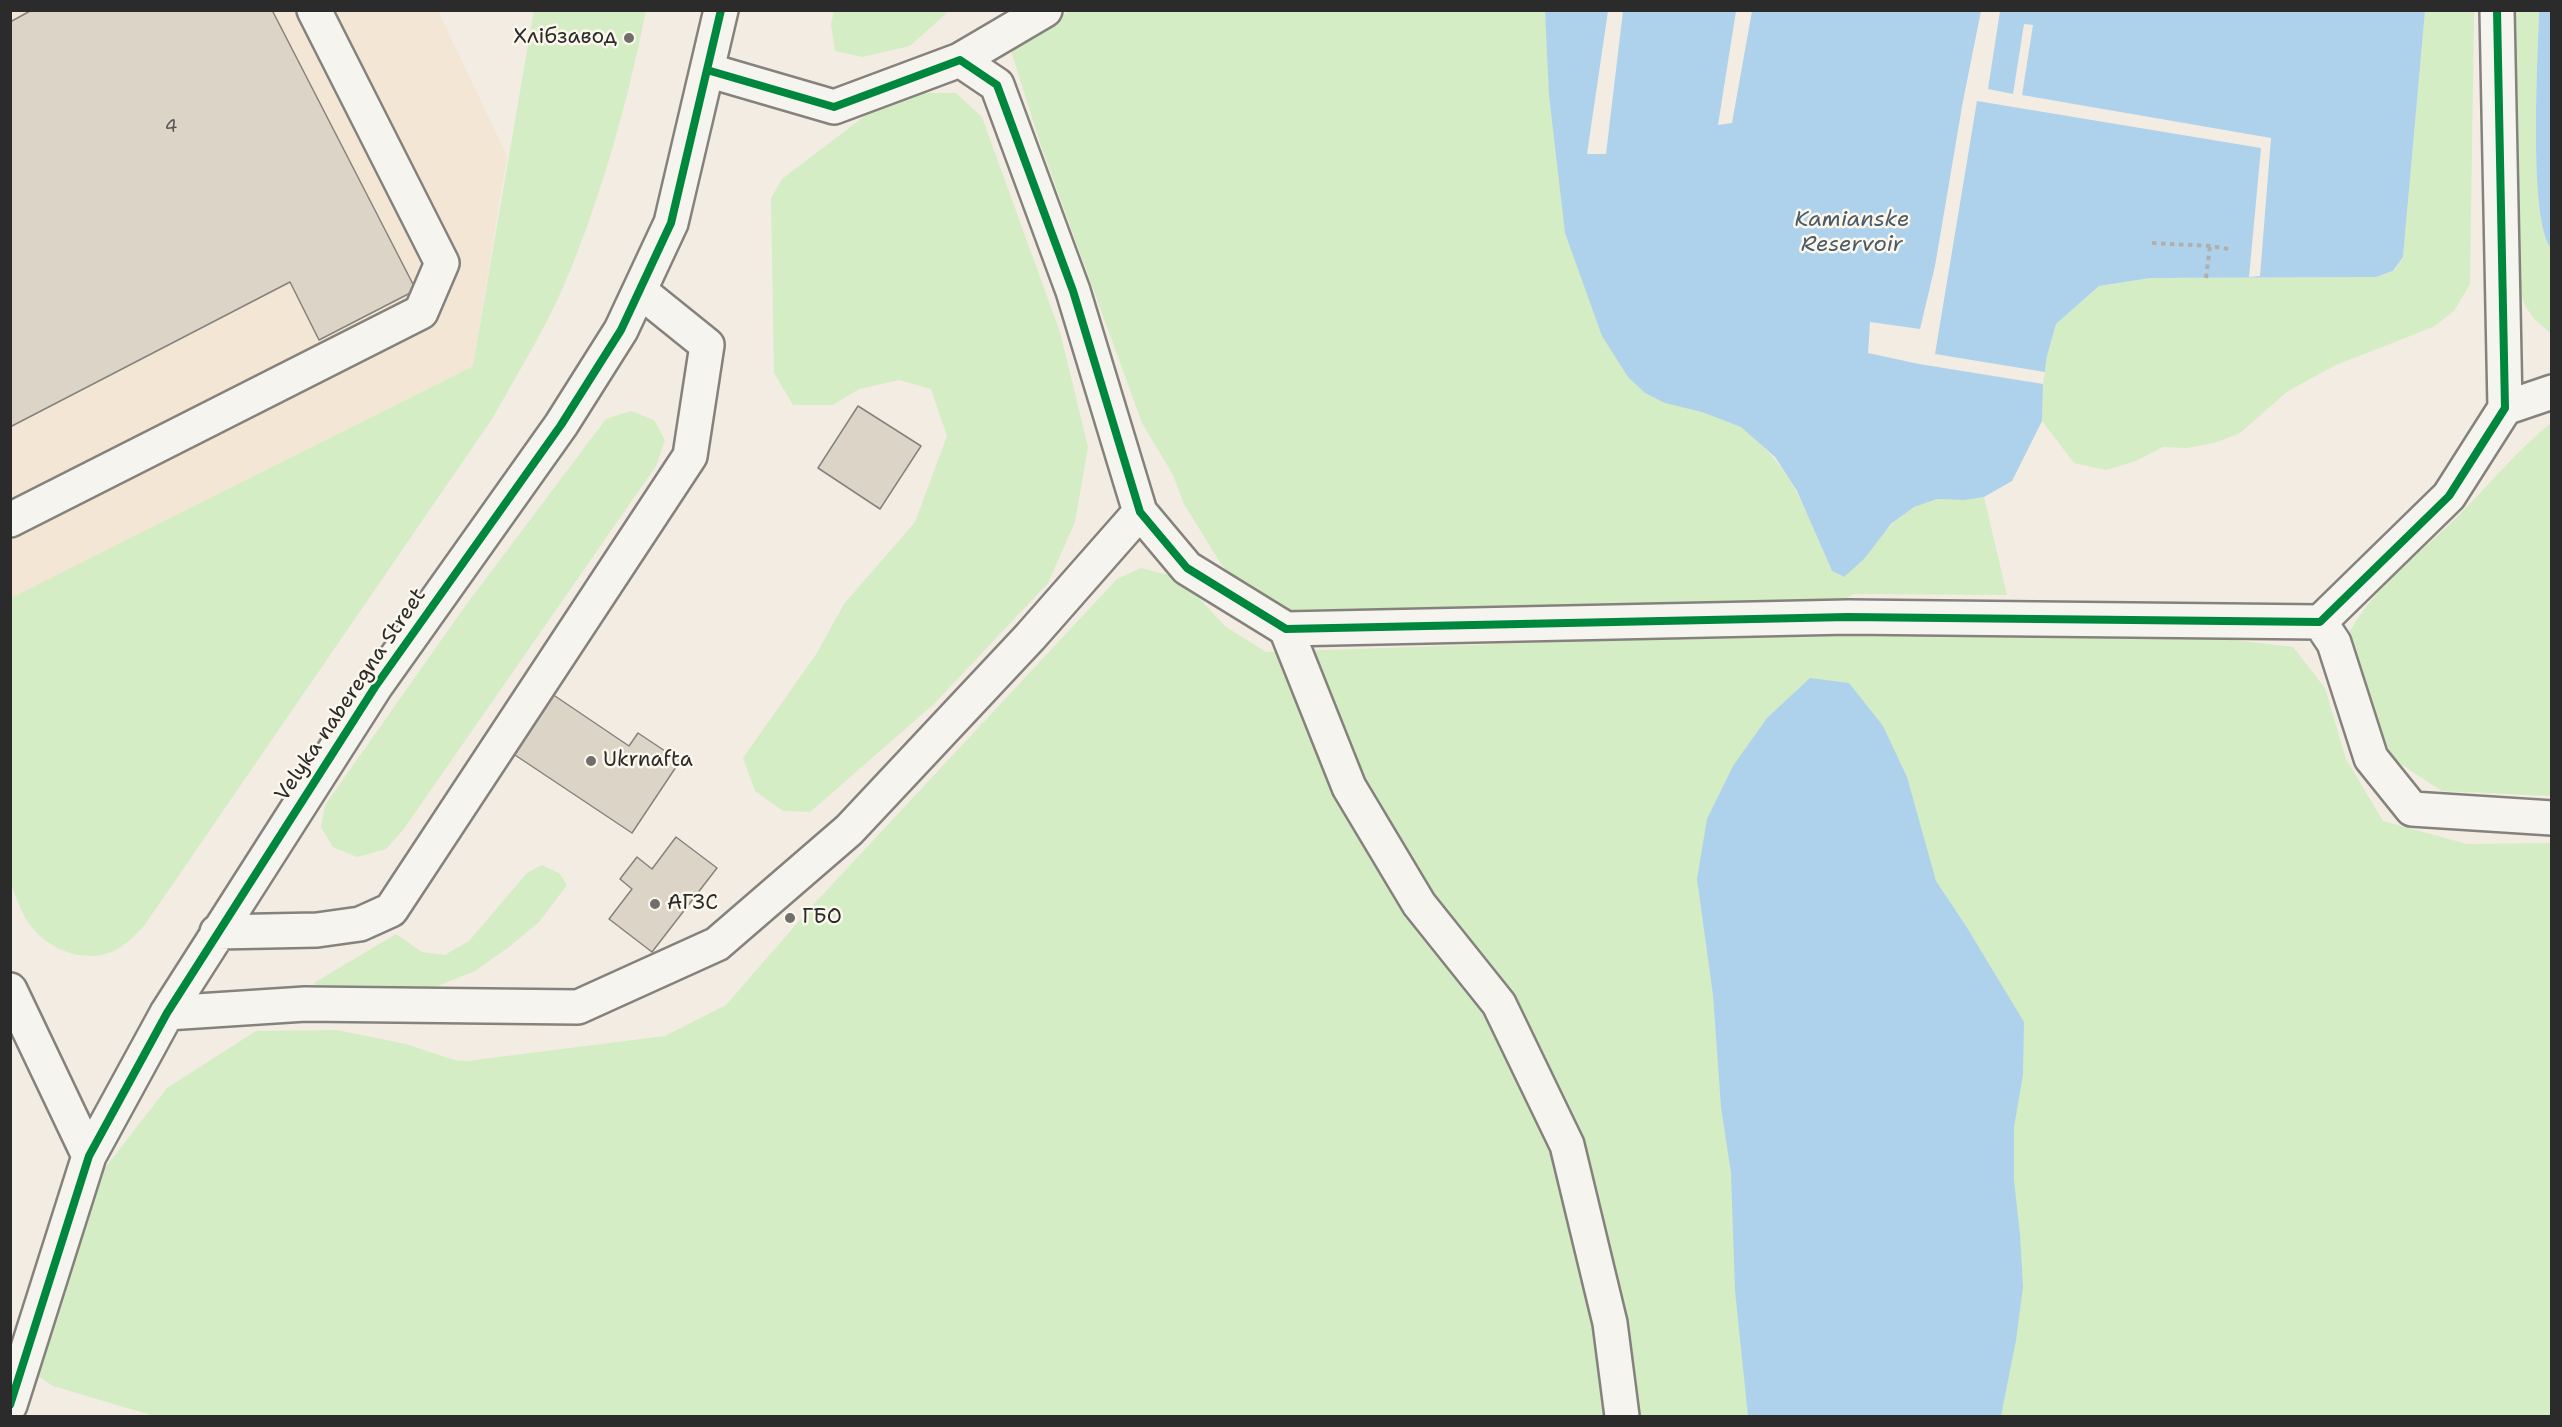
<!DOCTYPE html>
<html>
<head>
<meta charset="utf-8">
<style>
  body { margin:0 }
  #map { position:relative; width:2562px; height:1427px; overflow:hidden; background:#f2ece2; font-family:"Shantell Sans",sans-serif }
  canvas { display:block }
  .frame { position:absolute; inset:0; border:12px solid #2b2b2b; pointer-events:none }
</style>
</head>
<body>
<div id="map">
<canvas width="2562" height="1427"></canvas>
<div class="frame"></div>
</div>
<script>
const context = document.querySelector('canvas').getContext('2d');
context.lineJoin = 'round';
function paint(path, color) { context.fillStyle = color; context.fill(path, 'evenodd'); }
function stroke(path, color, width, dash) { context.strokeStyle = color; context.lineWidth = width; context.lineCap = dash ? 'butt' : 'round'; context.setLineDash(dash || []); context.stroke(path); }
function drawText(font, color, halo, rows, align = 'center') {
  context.font = font + ' "Shantell Sans",sans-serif'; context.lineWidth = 5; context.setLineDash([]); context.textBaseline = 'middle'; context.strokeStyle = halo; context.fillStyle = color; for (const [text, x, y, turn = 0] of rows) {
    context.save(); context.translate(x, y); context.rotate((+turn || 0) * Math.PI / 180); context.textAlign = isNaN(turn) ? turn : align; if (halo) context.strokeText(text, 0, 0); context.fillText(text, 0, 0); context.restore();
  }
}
paint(new Path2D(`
  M11,11H438L507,156L473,366L11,598Z`), '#f3e6d4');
paint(new Path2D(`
  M534,10L646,11C629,95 606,180 574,261C553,316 521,368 492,419L144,926C136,934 127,944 116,950C84,966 43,948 26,919C20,909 16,896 11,885V598L473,366Z
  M834,11V10L949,11L910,46L862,57L835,51L831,24Z
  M1069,11H1545L1547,36L1645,393C1675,408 1711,410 1740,426C1746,430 1752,437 1757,441C1797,476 1810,524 1832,571L1844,577C1871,552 1899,503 1938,499C1954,498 1969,499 1984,497L2007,595L1854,594L1842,600L1622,604L1426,612L1295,614L1273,608L1238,583L1221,564L1184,504L1173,475L1142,423L1041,146L1011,51Z
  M2425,11H2474L2470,284L2454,311L2433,327L2336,365L2288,391L2240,433L2214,443L2187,448L2163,447L2136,461L2106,470L2074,463L2042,421L2043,384L2047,356L2056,324L2099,286L2150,278L2376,277L2394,271L2403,257Z
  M2509,11H2539C2538,54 2528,220 2551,248V333C2526,315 2523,303 2515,274Z
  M895,93H956L982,117L1060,332L1088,447L1075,522L1048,583L934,704L810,812L783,811L755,791L743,758L817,653L844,604L915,522L947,436L931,389L899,380L859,389L833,405H793L774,373L771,198L782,179Z
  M631,411L654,420L665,440L656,466L403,830L386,849L357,857L333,847L321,827L325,805L466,605L606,419Z
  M2551,423V796L2442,791L2393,759L2373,725L2350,631C2377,583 2425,550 2463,511C2492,481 2519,449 2551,423Z
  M1141,568L1180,578L1226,627L1266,652L1881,631L2226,639L2293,647L2325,688L2346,759L2383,821L2467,844L2551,843V1416H154L53,1386L36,1375L97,1178L167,1088L256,1031L337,1030L406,1044L454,1060L467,1061L665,1036L726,1005L813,905L1117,579Z
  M542,865L559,873L567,885L539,922L509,947L475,971L435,987H317L314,983L396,934L422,952L445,955L469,941L527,873Z`), '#d4edc5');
paint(new Path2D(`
  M1545,11H2425L2403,257L2393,271L2376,277L2150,278L2099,286L2056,324L2047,356L2043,384L2042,421L2012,481L1984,497L1964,500L1937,499L1914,507L1891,524L1864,559L1844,577L1832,571L1797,491L1775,457L1741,427L1702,412L1665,403L1645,393L1628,377L1602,336L1565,233L1549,95Z
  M2539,11H2551V248C2528,220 2538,54 2539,11Z
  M1810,678L1849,683L1883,726L1907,777L1936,881L1966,926L2024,1022L2023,1075L2014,1127V1180L2020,1234L2023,1287L2016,1340L2001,1416H1748L1735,1291L1731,1173L1721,1107L1713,995L1697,879L1707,819L1733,766L1767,718Z`), '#afd2ec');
paint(new Path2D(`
  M1608,11H1623L1606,154H1587Z
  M1736,11H1752L1732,123L1718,125Z
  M1981,11H2000L1988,89L2013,94L2024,24L2033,25L2022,95L2271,138L2260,276L2249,277L2261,148L1977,101L1935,354L2045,372L2043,384L1919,364L1868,353L1870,322L1920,329L1935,266L1963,101Z`), '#f2ece2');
const building = new Path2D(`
  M32,10H272L416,290L319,340L290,282L10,427V22Z
  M858,406L921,446L880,509L818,468Z
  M552,694L629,746L638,733L680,761L632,833L512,753Z
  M676,837L717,868L652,952L609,919L632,889L620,879L637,857L652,869Z`);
paint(building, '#dcd4c7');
stroke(building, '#85827d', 1.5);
const minor = new Path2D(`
  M960,60L1045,10
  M707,70L834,107L960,60L997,85L1073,291L1140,512L1187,568L1286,629L1848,617L2320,622L2449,496L2505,408L2497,10
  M2505,408L2552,392
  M10,520L421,312L442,263L314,10
  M2320,622L2334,643L2371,758L2412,809L2552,818
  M1286,629L1349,787L1419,904L1499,1004L1567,1145L1610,1323L1622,1416
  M217,932L317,930L360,924L391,910L690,456L707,345L640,291
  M10,990L89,1156
  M167,1013L305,1004L578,1007L717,944L849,830L1030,637L1140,512
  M10,1405L89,1156L167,1013L375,687L561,425L621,330L671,223L721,10`);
stroke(minor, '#85827d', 38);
stroke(new Path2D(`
  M2152,243L2210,246L2229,249
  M2206,278L2210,246`), '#b1afac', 4, [4.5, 4.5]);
stroke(minor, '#f5f4ef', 33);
stroke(new Path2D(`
  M707,70L834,107L960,60L997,85L1073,291L1140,512L1187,568L1286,629L1848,617L2320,622L2449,496L2505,408L2497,10
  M10,1405L89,1156L167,1013L375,687L561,425L621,330L671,223L721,10`), '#00873e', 8);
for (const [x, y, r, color] of [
  [629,38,6,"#716f6b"],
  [591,761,6,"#716f6b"],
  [655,904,6,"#716f6b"],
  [790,918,6,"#716f6b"]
]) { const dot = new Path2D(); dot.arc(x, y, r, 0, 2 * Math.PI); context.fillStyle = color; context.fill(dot); stroke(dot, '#fbf7ec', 2); }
drawText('18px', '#585653', null, [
  ["4",171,127]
]);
drawText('21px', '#2b2b2b', '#fbf7ec', [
  ["Хлібзавод",617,38,"right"],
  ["Ukrnafta",603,761],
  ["АГЗС",667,904],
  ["ГБО",802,918]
], 'left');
drawText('21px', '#2b2b2b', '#fbf7ec', [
  ["Velyka naberegna Street",351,695,-56]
]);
drawText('italic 22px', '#4a5a66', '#fbf7ec', [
  ["Kamianske",1852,220],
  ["Reservoir",1852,245]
]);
</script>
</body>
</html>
